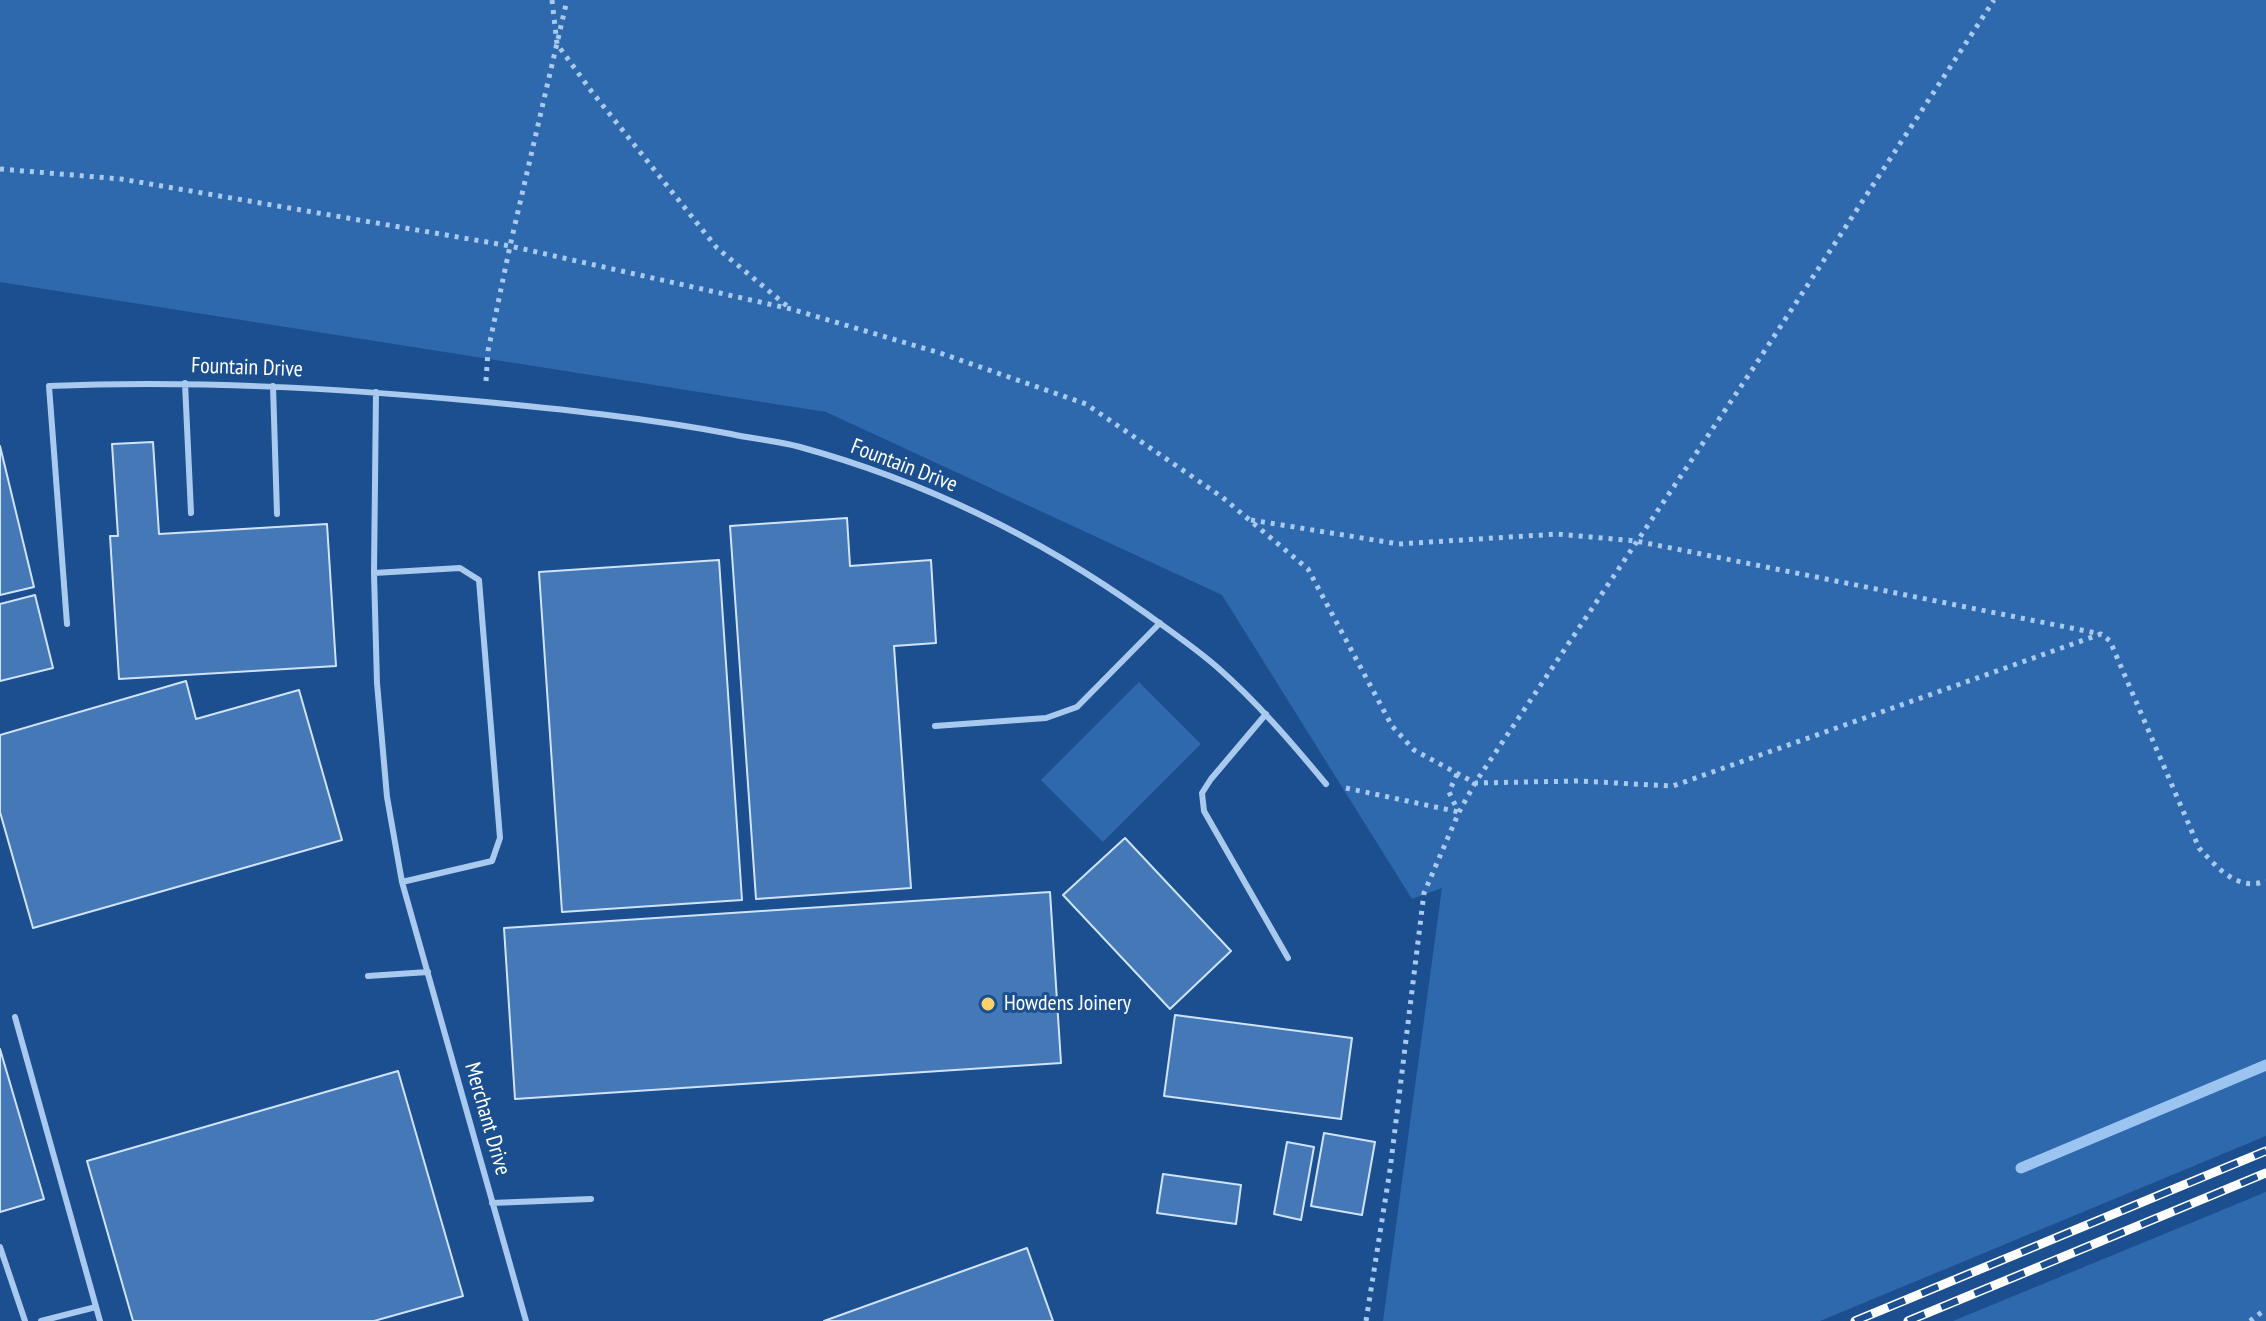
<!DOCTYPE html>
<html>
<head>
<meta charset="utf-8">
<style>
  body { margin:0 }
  canvas { display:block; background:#1b4f8f }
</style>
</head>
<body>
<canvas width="2266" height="1321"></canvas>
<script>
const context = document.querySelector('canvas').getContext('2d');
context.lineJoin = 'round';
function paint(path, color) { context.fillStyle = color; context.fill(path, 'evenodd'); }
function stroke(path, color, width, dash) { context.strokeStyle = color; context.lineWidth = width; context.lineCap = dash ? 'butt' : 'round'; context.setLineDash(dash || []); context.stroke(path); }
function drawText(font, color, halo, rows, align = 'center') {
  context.font = font + ' "PT Sans Narrow",sans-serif'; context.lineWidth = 6; context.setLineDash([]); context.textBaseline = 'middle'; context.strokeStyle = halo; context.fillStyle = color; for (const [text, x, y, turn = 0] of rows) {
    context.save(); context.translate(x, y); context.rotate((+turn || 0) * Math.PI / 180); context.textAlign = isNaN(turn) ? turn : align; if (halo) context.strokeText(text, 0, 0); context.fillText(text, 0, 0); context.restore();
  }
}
paint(new Path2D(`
  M0,0H2266V1136L1820,1321H1383L1442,888L1412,899L1222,595L826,412L0,282Z
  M1139,682L1201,744L1103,842L1041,780Z
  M2266,1192V1321H1953Z`), '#2e69ad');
stroke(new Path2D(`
  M2021,1168L2266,1065`), '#9cc4f0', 11);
const building = new Path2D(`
  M153,442L159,534L327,524L336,666L119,679L110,536H118L112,444Z
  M0,446L34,587L0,595Z
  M847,518L850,566L931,560L936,643L894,646L911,888L756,899L730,526Z
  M719,560L742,900L562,912L539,572Z
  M35,595L53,668L0,681V604Z
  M186,681L196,719L299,690L342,840L33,928L0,812V735Z
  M1125,838L1231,951L1170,1009L1063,895Z
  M1050,892L1061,1063L515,1099L504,928Z
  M1175,1015L1352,1038L1341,1119L1164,1096Z
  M0,1049L44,1199L0,1212Z
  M398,1071L463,1296L374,1321H133L87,1161Z
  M1324,1133L1375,1142L1362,1215L1311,1206Z
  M1287,1142L1314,1147L1301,1220L1274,1214Z
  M1163,1174L1241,1185L1236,1224L1157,1213Z
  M1027,1248L1053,1321H824Z`);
paint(building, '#4478b7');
stroke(building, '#cfe3fa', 2);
stroke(new Path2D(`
  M552,0L557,44L592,92L717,248L787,306
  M0,169L121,179L510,246L791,309L940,353L1086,404L1222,497L1308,569L1392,726L1414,750L1475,783L1578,781L1673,786L2101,634L2110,641L2199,848C2217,867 2237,892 2266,881
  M486,381L488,351L510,246L567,0
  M1251,520L1399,544L1557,534L1636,541L2101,634
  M1457,774L1449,792L1458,811
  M1346,788L1459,812
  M1366,1321L1390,1170L1424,893L1459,812L1475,783L1756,364L1994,0
  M2250,1321L2266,1309`), '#a9c9ee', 5, [4, 6]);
stroke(new Path2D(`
  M185,383L191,513
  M273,386L277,514
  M376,392L374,573L377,683L387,797L402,882L526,1321
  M374,573L460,568L479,580L500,838L492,861L402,882
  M67,624L49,386C192,380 333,388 475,401C561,409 646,418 731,434C754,439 777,441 800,447C924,481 1040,538 1144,612C1169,630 1194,647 1217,667C1257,702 1292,743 1326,784
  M1266,714L1211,779L1202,793L1204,811L1288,958
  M935,726L1046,718L1077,707L1160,623
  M368,976L428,972
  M15,1017L100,1321
  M492,1203L591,1199
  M0,1247L25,1321
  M41,1321L96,1307`), '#a9c9ee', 6);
const rail = new Path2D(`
  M1855,1321L2266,1151
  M1908,1321L2266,1173`);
stroke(rail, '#fff', 9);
stroke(rail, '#1b4f8f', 6, [18]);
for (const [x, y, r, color] of [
  [988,1004,8,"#ffd166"]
]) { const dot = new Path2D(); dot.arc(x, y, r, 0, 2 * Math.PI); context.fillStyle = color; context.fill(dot); stroke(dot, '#1b4f8f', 3); }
drawText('22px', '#fff', '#1b4f8f', [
  ["Fountain Drive",247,368,2],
  ["Fountain Drive",904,466,21],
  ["Merchant Drive",487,1119,74]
]);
drawText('22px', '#fff', '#1b4f8f', [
  ["Howdens Joinery",1004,1004]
], 'left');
</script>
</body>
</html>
